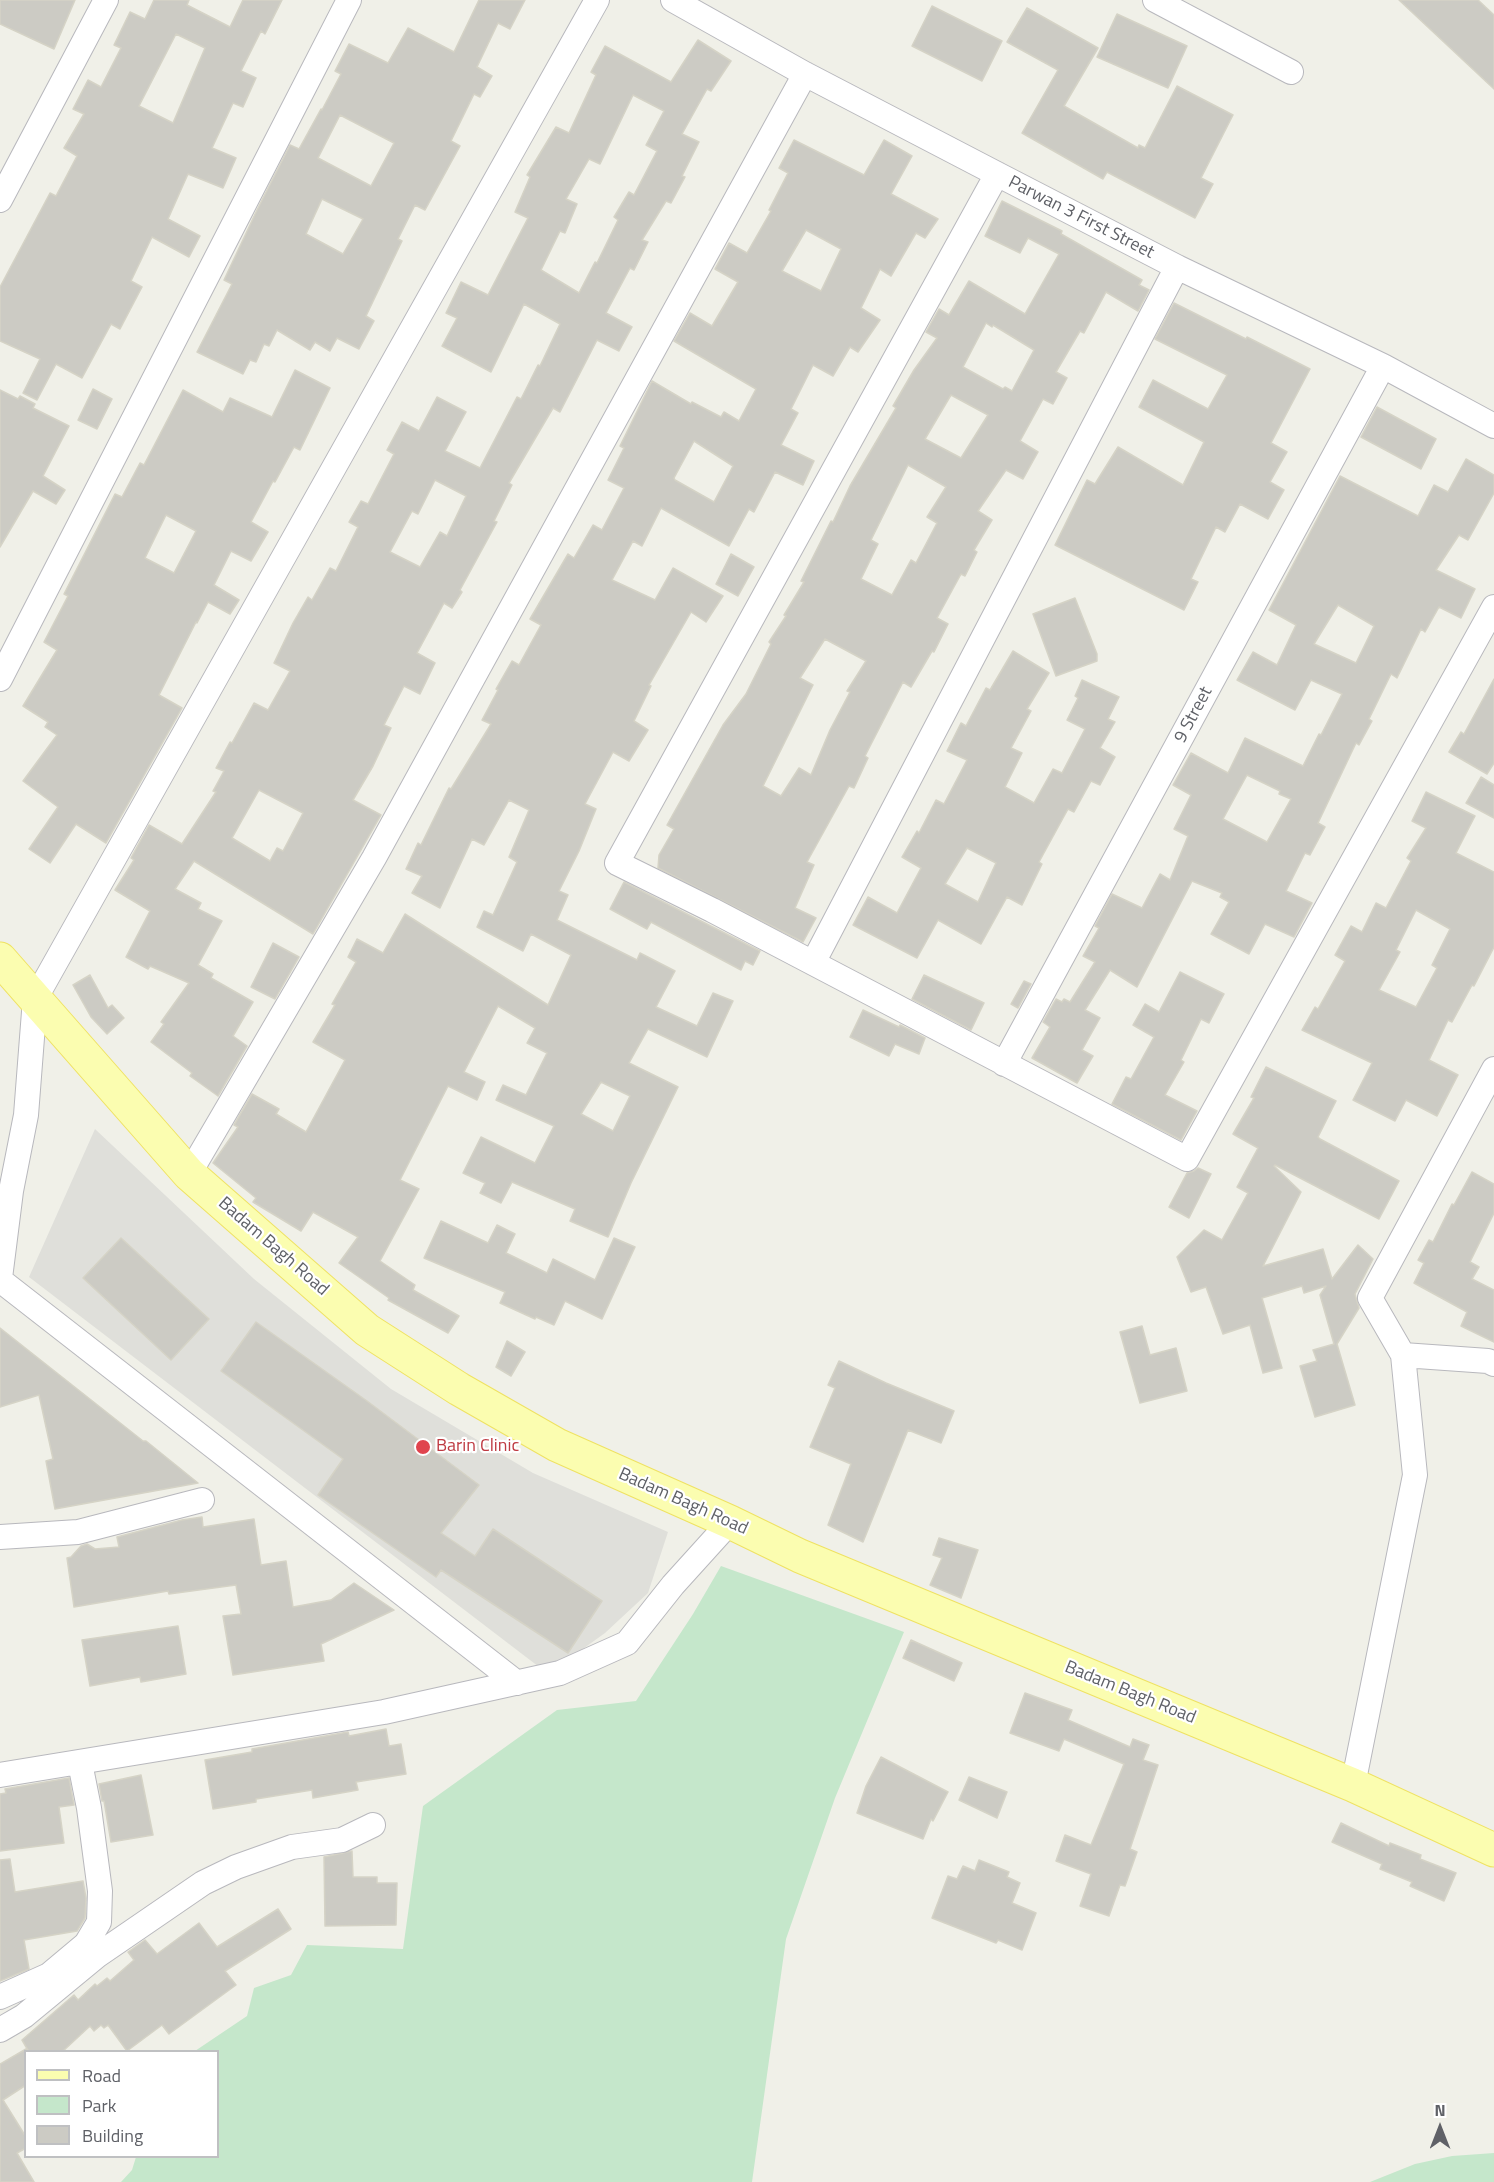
<!DOCTYPE html>
<html>
<head>
<meta charset="utf-8">
<style>
  body { margin:0 }
  #map { position:relative; width:1494px; height:2182px; overflow:hidden; background:#f0f0e8; font-family:"Titillium Web",sans-serif }
  canvas { display:block }
  .legend { position:absolute; left:24px; top:2050px; width:195px; height:108px; box-sizing:border-box; background:#fff; border:2px solid #bfc0c2; margin:0; padding:8px 10px; list-style:none; font-size:18px; color:#5f6167 }
  .legend li { display:flex; align-items:center; gap:12px; height:30px }
  .legend b { width:30px; border:2px solid #bfc0c2 }
  .north { position:absolute; left:1410px; top:2098px; width:60px; height:60px; -webkit-text-stroke:4px #fff; paint-order:stroke; rotate:0deg; font-size:16px; font-weight:700; line-height:24px; text-align:center; color:#5f6167 }
  .north::after { content:''; display:block; margin:auto; width:21px; height:27px; background:#5f6167; clip-path:polygon(50% 0,100% 100%,50% 72%,0 100%) }
</style>
</head>
<body>
<div id="map">
<canvas width="1494" height="2182"></canvas>
<ul class="legend">
<li><b style="height:8px;background:#fbfdb0"></b>Road</li>
<li><b style="height:16px;background:#c5e7cb"></b>Park</li>
<li><b style="height:16px;background:#cccbc4"></b>Building</li>
</ul>
<div class="north">N</div>
</div>
<script>
const context = document.querySelector('canvas').getContext('2d');
context.lineJoin = 'round';
function paint(path, color) { context.fillStyle = color; context.fill(path, 'evenodd'); }
function stroke(path, color, width, dash) { context.strokeStyle = color; context.lineWidth = width; context.lineCap = dash ? 'butt' : 'round'; context.setLineDash(dash || []); context.stroke(path); }
function drawText(font, color, halo, rows, align = 'center') {
  context.font = font + ' "Titillium Web",sans-serif'; context.lineWidth = 4.5; context.setLineDash([]); context.textBaseline = 'middle'; context.strokeStyle = halo; context.fillStyle = color; for (const [text, x, y, turn = 0] of rows) {
    context.save(); context.translate(x, y); context.rotate((+turn || 0) * Math.PI / 180); context.textAlign = isNaN(turn) ? turn : align; if (halo) context.strokeText(text, 0, 0); context.fillText(text, 0, 0); context.restore();
  }
}
paint(new Path2D(`
  M95,1129L254,1279L391,1389L533,1473L668,1532L648,1593L605,1633L573,1656L543,1670L29,1277Z`), '#dfdfda');
paint(new Path2D(`
  M721,1566L904,1632L835,1798L786,1939L752,2182H121L132,2170L136,2157L218,2156V2052L195,2051L247,2016L254,1988L291,1975L307,1945L403,1949L423,1806L557,1710L636,1701L693,1614Z
  M1494,2153V2182H1370L1415,2164L1452,2156Z`), '#c5e7cb');
const building = new Path2D(`
  M0,0H75L54,49L0,24Z
  M154,0H189L187,5L230,27L243,0H282L265,34L261,31L241,71L256,78L243,107L233,103L212,148L236,158L223,188L188,174L168,219L200,236L189,257L152,237L131,281L142,287L120,329L111,324L110,326L82,378L56,364L37,400L23,393L40,359L0,341V287L50,193L56,196L77,156L64,148L84,114L73,109L88,80L101,87L121,48L114,45L130,12L145,19ZM176,34L205,48L173,123L139,106Z
  M479,0H525L510,29L498,23L477,67L492,76L480,97L474,94L451,141L460,146L425,210L415,205L398,239L402,241L366,316L374,321L359,349L337,338L330,351L315,342L310,350L277,330L269,346L264,344L256,362L250,360L243,374L197,352L232,284L224,280L257,210L290,145L299,149L321,109L322,110L341,74L335,71L349,44L388,63L408,28L454,52ZM340,115L394,143L371,186L318,158ZM322,199L363,219L343,254L306,234Z
  M1399,0H1478L1494,15V89Z
  M932,6L1002,41L982,81L912,46Z
  M1027,8L1098,48L1064,106L1138,148L1139,145L1145,148L1177,86L1233,115L1201,178L1213,184L1195,218L1107,172L1103,179L1022,133L1058,70L1007,42Z
  M1117,14L1187,46L1168,88L1097,57Z
  M698,40L731,61L711,91L707,89L682,134L699,142L682,176L685,177L671,203L666,201L642,240L648,242L634,270L630,268L606,313L632,327L619,351L597,340L560,412L553,408L509,483L512,485L494,521L497,522L460,590L462,592L452,608L444,603L417,653L435,663L420,694L404,686L384,725L391,728L373,766L353,800L381,815L313,934L194,861L175,889L201,903L198,909L222,921L198,965L213,974L211,978L253,1002L233,1036L247,1046L218,1096L190,1076L192,1073L151,1042L164,1024L161,1022L189,983L150,966L148,969L126,957L150,911L115,890L134,860L131,858L149,825L182,844L216,792L213,791L224,771L216,768L230,742L232,743L254,703L268,710L290,671L274,663L293,623L308,597L312,600L330,568L336,571L358,527L349,522L361,501L368,504L394,454L387,450L402,422L419,431L437,397L466,412L445,451L480,468L517,397L521,399L538,365L540,366L560,324L524,304L491,372L442,346L457,318L446,313L461,282L488,295L528,218L515,212L530,177L527,175L556,127L569,133L596,75L591,72L605,46L671,82ZM633,95L664,111L646,145L657,151L634,195L629,192L614,217L618,220L597,263L595,262L579,293L541,270L560,231L565,233L577,204L566,199L589,159L600,164ZM435,480L466,496L447,536L440,532L420,567L390,552L412,511L418,514ZM259,790L303,813L283,851L277,848L270,861L232,838Z
  M794,140L864,175L884,140L912,156L891,194L938,219L925,238L916,233L891,276L880,269L861,308L880,320L858,352L850,347L833,376L813,365L791,409L798,413L781,445L814,461L803,485L775,472L754,512L749,509L729,546L661,508L642,546L633,541L612,580L655,600L673,568L723,596L706,622L691,612L649,685L651,686L634,721L648,730L629,761L613,752L585,804L596,809L579,851L559,891L568,895L557,920L637,960L640,953L675,971L656,1007L697,1026L713,993L733,1001L707,1057L648,1029L629,1063L678,1087L631,1183L608,1237L570,1221L575,1209L512,1182L501,1203L480,1193L485,1183L463,1173L481,1137L535,1163L554,1126L496,1100L503,1085L526,1095L547,1053L527,1043L535,1028L498,1006L464,1072L485,1082L477,1100L448,1086L400,1180L419,1189L380,1261L415,1285L413,1290L459,1316L448,1333L388,1300L389,1298L339,1263L358,1237L313,1212L301,1231L253,1202L256,1198L213,1163L238,1127L234,1125L252,1094L279,1109L276,1114L306,1132L345,1060L313,1042L335,1005L332,1004L356,962L348,957L357,939L383,953L405,914L548,1005L571,955L531,934L523,951L477,927L484,911L493,915L517,862L509,857L529,810L509,800L484,845L472,839L440,908L412,893L422,876L406,869L418,843L421,845L449,788L451,789L491,724L482,720L498,690L496,689L512,661L519,665L541,625L530,619L568,554L574,558L593,525L602,530L624,488L608,480L624,448L620,446L652,381L691,404L692,402L721,417L724,412L739,421L756,389L674,341L690,313L712,326L738,282L715,269L729,243L747,253L771,211L769,210L788,173L779,168ZM806,230L841,249L821,291L782,271ZM694,441L733,466L714,502L675,480L674,478ZM601,1082L630,1096L613,1131L581,1114Z
  M1002,201L1062,231L1061,234L1142,280L1139,285L1149,290L1138,311L1106,292L1084,333L1080,331L1056,372L1067,378L1053,404L1043,399L1020,441L1038,452L1023,479L1006,470L978,511L992,520L974,550L977,552L965,576L961,574L937,618L948,624L934,652L932,651L911,687L903,682L865,756L868,758L854,788L849,786L807,862L814,865L795,908L816,918L803,942L658,868L659,855L674,829L667,825L723,725L746,694L771,644L769,642L786,616L784,615L804,582L801,581L831,521L833,522L850,486L896,408L893,406L914,370L937,338L926,332L939,309L949,315L969,281L1025,314L1059,254L1028,238L1020,253L985,236ZM986,323L992,327L993,325L1034,350L1012,391L1005,387L1003,389L963,367ZM951,395L988,415L961,458L925,439ZM908,465L946,487L927,517L937,523L916,563L911,560L892,595L861,579L878,544L871,540ZM825,639L866,661L847,691L850,692L830,730L811,775L799,768L781,796L763,786L813,685L800,678Z
  M1174,303L1246,339L1247,337L1310,369L1271,443L1287,452L1270,482L1284,490L1268,519L1240,504L1225,532L1216,527L1191,579L1198,582L1184,610L1055,545L1087,480L1095,484L1118,447L1183,485L1204,442L1139,407L1153,380L1208,409L1227,375L1155,339Z
  M295,370L330,388L300,450L294,447L275,482L273,481L251,522L268,532L251,561L231,551L214,585L239,600L230,614L208,602L197,623L196,622L159,695L182,708L106,843L76,824L50,863L29,849L58,807L23,781L57,735L45,727L48,722L23,706L57,650L44,642L68,596L64,594L115,494L122,497L140,463L144,465L183,390L223,412L230,398L272,417ZM166,515L196,531L174,573L145,558Z
  M93,389L112,399L97,429L78,420Z
  M0,390L18,399L20,396L35,404L33,408L69,426L43,476L65,490L56,504L33,491L0,547Z
  M1377,407L1436,439L1421,469L1361,437Z
  M1466,459L1494,475V493L1468,540L1459,535L1436,570L1475,589L1461,618L1439,607L1425,632L1421,629L1397,678L1391,674L1369,719L1372,721L1359,745L1356,743L1318,823L1325,827L1310,855L1305,853L1286,891L1312,903L1294,937L1265,924L1249,954L1211,934L1229,902L1220,897L1222,893L1192,881L1137,987L1110,970L1085,1010L1100,1018L1082,1050L1093,1056L1077,1083L1032,1058L1050,1027L1043,1022L1056,999L1062,1002L1064,999L1070,1002L1095,962L1083,956L1099,928L1095,926L1112,894L1142,908L1160,874L1170,880L1188,836L1174,829L1191,795L1173,785L1191,753L1228,773L1245,738L1303,766L1319,734L1321,735L1342,694L1311,680L1295,710L1237,680L1253,652L1277,665L1296,625L1269,610L1340,476L1418,516L1434,485L1448,492ZM1338,605L1374,626L1356,663L1314,644ZM1247,775L1280,791L1279,794L1291,799L1267,842L1223,819Z
  M731,554L754,567L738,596L716,584Z
  M1075,598L1097,654V661L1056,676L1033,614Z
  M1013,651L1049,673L1027,709L1031,711L1011,748L1022,753L1005,787L1034,803L1053,769L1062,773L1085,729L1067,720L1078,698L1075,696L1082,680L1119,697L1108,719L1115,722L1100,748L1115,757L1100,785L1091,781L1074,812L1068,809L1039,862L1042,864L1022,905L1007,897L981,944L938,920L917,958L853,925L868,897L897,913L921,868L902,857L917,831L919,833L936,800L944,804L967,760L947,751L961,723L966,726L986,688L990,690ZM967,848L996,863L978,902L945,884Z
  M1494,679V763L1487,774L1449,752L1461,732L1464,734Z
  M1481,777L1494,785V818L1466,803Z
  M1426,792L1475,816L1456,853L1494,872V947L1474,986L1472,985L1452,1022L1448,1020L1429,1060L1458,1075L1437,1116L1406,1100L1395,1121L1353,1100L1372,1063L1302,1030L1315,1007L1318,1009L1345,961L1335,955L1351,926L1362,932L1376,903L1386,908L1411,861L1407,858L1426,828L1412,821ZM1416,910L1450,929L1432,965L1437,968L1416,1007L1379,990L1400,952L1396,950Z
  M624,882L760,951L753,965L745,961L741,970L651,922L647,929L610,909Z
  M273,943L299,957L275,999L251,987Z
  M1180,972L1224,994L1209,1023L1201,1019L1181,1060L1184,1062L1165,1095L1197,1111L1181,1140L1112,1104L1126,1077L1131,1079L1154,1037L1133,1025L1145,1004L1159,1012Z
  M90,975L108,1008L112,1005L124,1018L107,1034L91,1017L73,985Z
  M924,975L984,1003L971,1030L912,999Z
  M1024,981L1031,984L1018,1008L1011,1004Z
  M863,1010L899,1027L900,1025L925,1038L919,1054L895,1044L889,1056L850,1037Z
  M1266,1067L1336,1101L1318,1137L1320,1139L1399,1181L1379,1219L1275,1165L1274,1166L1301,1192L1263,1266L1323,1249L1332,1279L1358,1245L1373,1259L1355,1294L1359,1308L1337,1344L1355,1405L1315,1417L1300,1366L1317,1361L1313,1350L1334,1344L1320,1295L1326,1286L1304,1293L1302,1286L1262,1298L1282,1368L1263,1373L1250,1325L1223,1334L1206,1287L1191,1292L1177,1257L1204,1230L1222,1240L1248,1193L1237,1187L1258,1148L1233,1134L1254,1098L1251,1097Z
  M1198,1168L1211,1174L1189,1218L1169,1207L1187,1173L1194,1171Z
  M1472,1172L1494,1184V1213L1470,1262L1479,1267L1472,1279L1494,1290V1342L1461,1326L1467,1312L1414,1283L1424,1263L1418,1260L1429,1240L1433,1242L1452,1204L1454,1205Z
  M441,1221L488,1243L497,1225L515,1234L506,1253L547,1273L553,1259L595,1280L614,1238L635,1247L602,1319L565,1301L554,1325L536,1317L535,1319L500,1303L505,1292L424,1258Z
  M121,1238L209,1319L171,1360L83,1278Z
  M256,1322L367,1401L479,1485L441,1533L475,1556L493,1529L602,1601L568,1653L441,1570L436,1577L318,1495L343,1459L221,1371Z
  M1142,1326L1150,1355L1176,1348L1187,1391L1140,1403L1120,1332Z
  M0,1328L143,1441H146L198,1483L55,1509L46,1461L53,1459L39,1395L0,1407Z
  M507,1341L525,1352L511,1376L496,1367Z
  M839,1361L886,1383L954,1411L941,1443L908,1430L863,1542L828,1525L851,1464L810,1447L835,1388L828,1385Z
  M202,1517L203,1527L254,1519L261,1565L286,1561L293,1607L331,1600L354,1583L394,1610L321,1644L324,1661L233,1675L223,1616L241,1614L236,1585L169,1594L168,1591L74,1607L67,1558L71,1557L81,1546L87,1544L95,1549L119,1547L117,1537L182,1520Z
  M939,1538L978,1550L961,1598L930,1585L942,1558L933,1555Z
  M178,1626L186,1674L141,1682L140,1677L90,1686L82,1640Z
  M911,1640L962,1663L954,1681L903,1658Z
  M1025,1693L1072,1710L1068,1720L1130,1747L1133,1739L1149,1745L1143,1760L1158,1765L1130,1849L1137,1852L1125,1886L1120,1885L1109,1916L1080,1906L1091,1874L1056,1861L1065,1835L1091,1845L1124,1764L1064,1739L1059,1751L1010,1733Z
  M386,1729L389,1746L401,1744L406,1774L356,1782L358,1790L313,1798L312,1790L256,1799V1802L213,1809L205,1760L252,1752V1749L303,1740L348,1732L349,1736Z
  M881,1757L948,1792L933,1821L931,1819L923,1839L857,1813L866,1786Z
  M141,1775L153,1835L111,1842L104,1801H102L99,1784Z
  M969,1777L1007,1792L997,1818L959,1800Z
  M69,1778L74,1805L59,1807L64,1843L0,1851V1794L6,1793L5,1789Z
  M1341,1823L1389,1846L1390,1843L1421,1855L1420,1859L1456,1873L1444,1901L1410,1886L1412,1882L1380,1869L1382,1864L1332,1842Z
  M352,1851L353,1877H377V1883H397L396,1925L325,1926L324,1857Z
  M10,1859L15,1892L83,1881L86,1898L85,1918L77,1931L24,1940L29,1969L0,1981V1860Z
  M979,1860L1009,1872L1007,1877L1020,1883L1012,1903L1036,1913L1022,1950L998,1940L996,1943L932,1918L948,1876L957,1879L963,1866L975,1871Z
  M278,1909L291,1929L225,1971L236,1985L169,2034L162,2025L127,2051L108,2025L104,2028L101,2025L94,2031L90,2026L62,2052H29L22,2040L74,1995L78,2000L95,1984L97,1986L107,1978L110,1981L134,1960L128,1952L145,1940L157,1954L199,1923L217,1947Z
  M26,2049V2085L3,2100L26,2137V2148L17,2153L34,2182H0V2064Z`);
paint(building, '#cccbc4');
stroke(building, '#d5d3c6', 1.5);
const minor = new Path2D(`
  M673,0L805,74L997,174L1177,267L1383,366L1494,426
  M1155,0L1291,72
  M997,174L617,863L712,910L1187,1159L1494,607
  M0,200L106,0
  M0,679L349,0
  M813,963L1177,267
  M1004,1064L1383,366
  M189,1174L374,858L805,74
  M0,1278L11,1191L26,1115L35,999L597,0
  M0,1280L517,1683
  M1403,1355L1488,1361L1494,1364
  M0,1537L78,1532L202,1500
  M0,1775L384,1712L560,1673L627,1643L673,1585L730,1522
  M1353,1785L1415,1475L1403,1355L1370,1298L1494,1069
  M0,1997L49,1975L86,1944L99,1922L100,1891L89,1808L80,1763
  M0,2030L24,2016L98,1955L203,1883L236,1867L292,1847L342,1840L373,1825`);
const primary = new Path2D(`
  M0,959L189,1174L367,1330L459,1389L557,1445L730,1522L800,1556L1353,1785L1494,1850`);
stroke(minor, '#b8b8bd', 26);
stroke(primary, '#efe262', 35);
stroke(minor, '#fff', 24);
stroke(primary, '#fbfdb0', 33);
for (const [x, y, r, color] of [
  [423,1447,8,"#e0444e"]
]) { const dot = new Path2D(); dot.arc(x, y, r, 0, 2 * Math.PI); context.fillStyle = color; context.fill(dot); stroke(dot, '#fff', 2); }
drawText('18px', '#5f6167', '#fff', [
  ["Parwan 3 First Street",1081,218,27],
  ["9 Street",1194,715,-62],
  ["Badam Bagh Road",273,1247,41],
  ["Badam Bagh Road",683,1502,24],
  ["Badam Bagh Road",1130,1693,22]
]);
drawText('18px', '#be3a42', '#fff', [
  ["Barin Clinic",436,1447]
], 'left');
</script>
</body>
</html>
